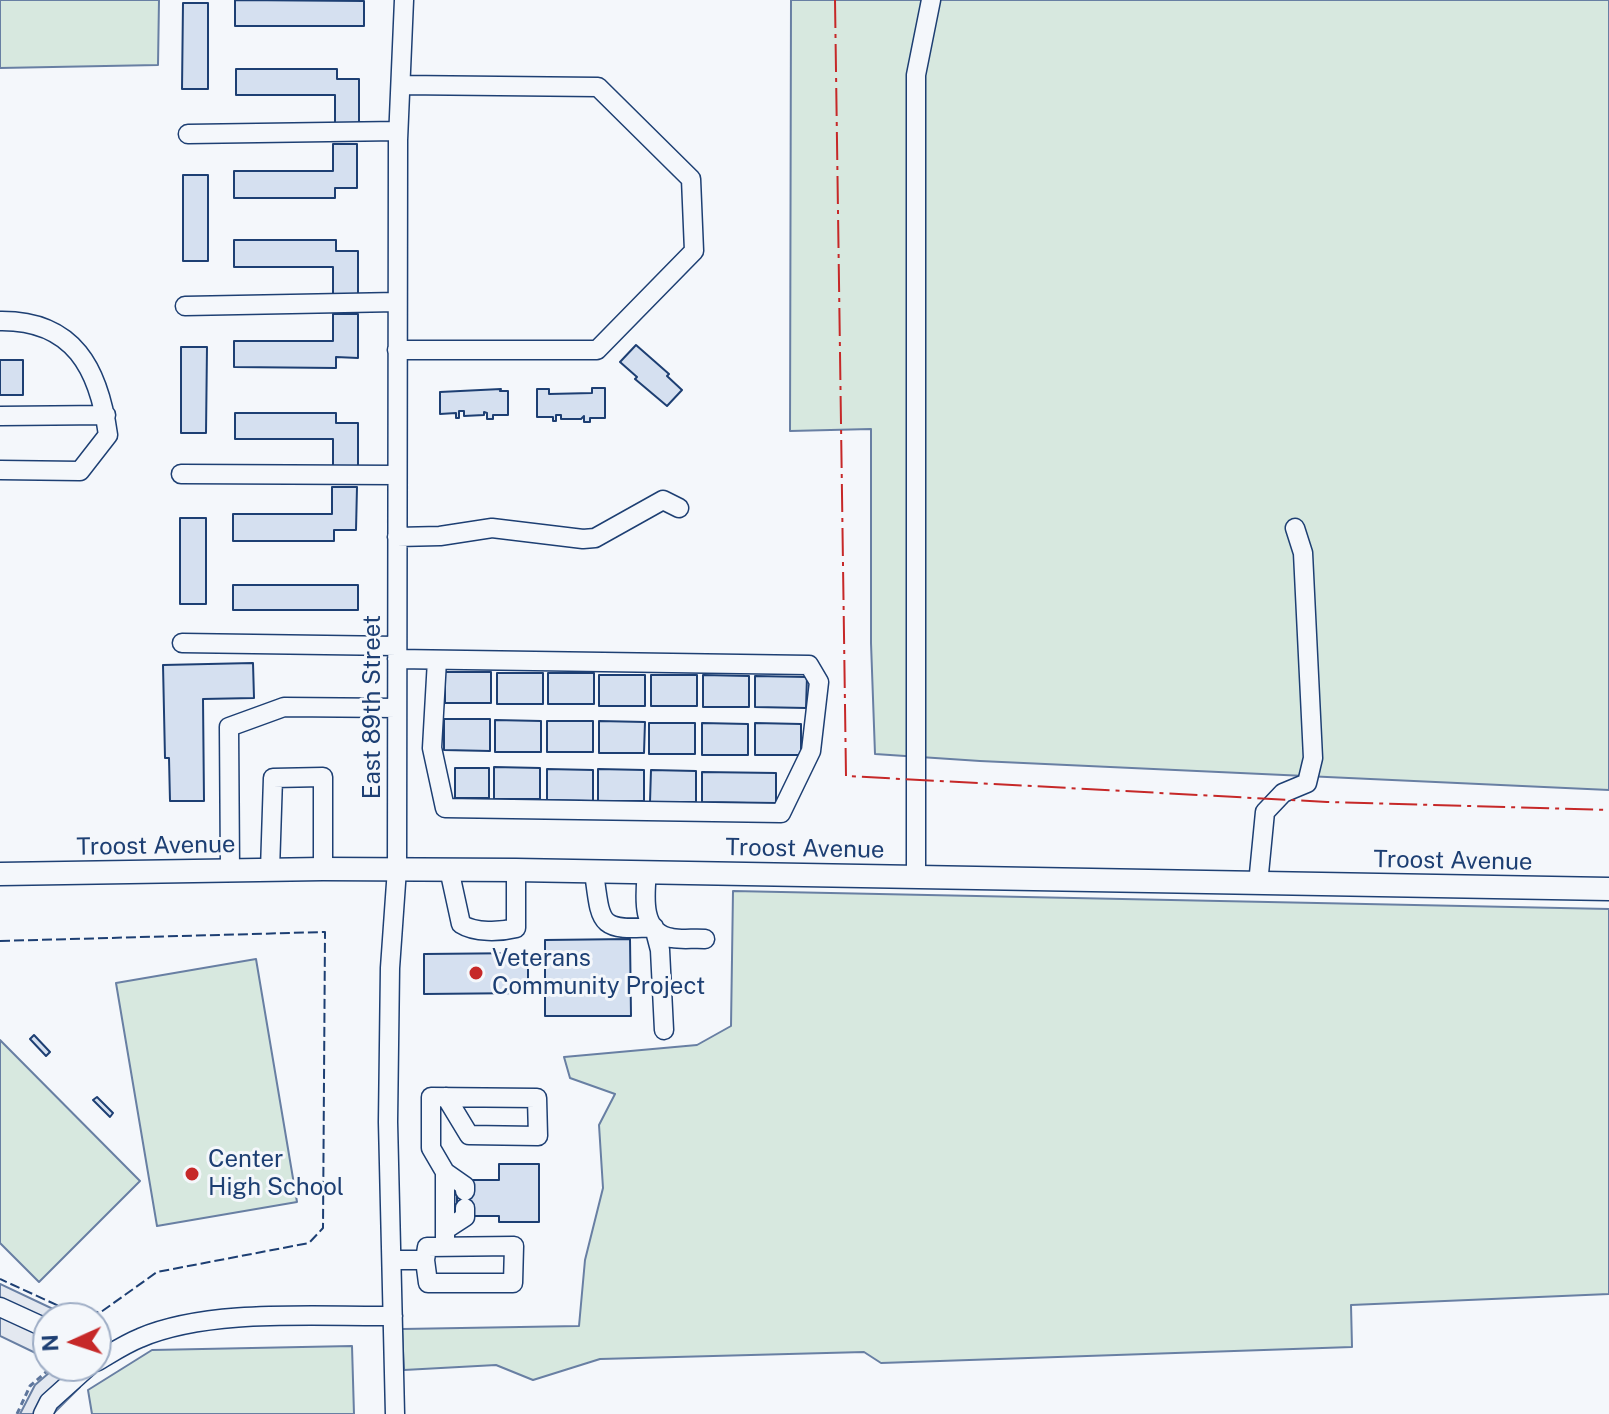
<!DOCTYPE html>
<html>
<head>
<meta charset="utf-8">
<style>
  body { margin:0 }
  #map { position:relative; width:1609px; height:1414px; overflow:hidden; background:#f4f7fb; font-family:"Public Sans",sans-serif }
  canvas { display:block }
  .north { position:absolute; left:32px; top:1302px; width:80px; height:80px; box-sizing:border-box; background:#f4f7fb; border:2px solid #9eadc5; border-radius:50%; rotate:267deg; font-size:22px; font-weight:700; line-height:32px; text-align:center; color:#1d3f73 }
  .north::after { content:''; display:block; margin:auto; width:28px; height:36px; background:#c62828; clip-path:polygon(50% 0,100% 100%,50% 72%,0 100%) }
</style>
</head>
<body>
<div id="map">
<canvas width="1609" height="1414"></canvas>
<div class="north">N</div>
</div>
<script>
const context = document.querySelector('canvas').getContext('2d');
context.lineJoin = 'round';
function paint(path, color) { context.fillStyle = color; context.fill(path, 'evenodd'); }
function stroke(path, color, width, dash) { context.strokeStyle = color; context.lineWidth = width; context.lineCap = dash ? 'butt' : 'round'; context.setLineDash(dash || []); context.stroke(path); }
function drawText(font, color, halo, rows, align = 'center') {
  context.font = font + ' "Public Sans",sans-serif'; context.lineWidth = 6; context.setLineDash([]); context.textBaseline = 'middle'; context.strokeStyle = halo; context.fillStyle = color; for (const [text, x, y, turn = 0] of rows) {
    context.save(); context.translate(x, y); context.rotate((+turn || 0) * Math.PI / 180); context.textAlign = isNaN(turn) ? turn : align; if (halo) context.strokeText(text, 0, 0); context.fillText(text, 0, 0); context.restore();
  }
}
const green = new Path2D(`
  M0,0H159L158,65L0,68Z
  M791,0H1609V790L980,761L875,754L871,643V429L790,431Z
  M733,891L1609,909V1294L1351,1305L1352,1347L881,1363L864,1352L600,1359L533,1380L496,1365L404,1370L402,1329L579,1326L585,1260L603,1188L599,1125L615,1094L570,1078L564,1057L697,1045L731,1026Z
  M256,959L297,1202L157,1226L116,983Z
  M0,1040L140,1181L39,1282L0,1243Z
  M352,1346L354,1414H92L88,1390L152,1350Z`);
paint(green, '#d7e8df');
stroke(green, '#687fa3', 2);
const parking = new Path2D(`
  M0,1284L70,1317L48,1318V1359L0,1336Z
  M57,1366H63L80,1387L53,1414H20L35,1385Z`);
paint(parking, '#e3e8f0');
stroke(parking, '#687fa3', 2);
const building = new Path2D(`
  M235,0L364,1V26H235Z
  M183,3H208V89H182Z
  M236,69H337V79H359V123H335V95H236Z
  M333,144H357V188H335V198H234V171H333Z
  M183,175H208V261H183Z
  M234,240H336V251H358V294H333V267H234Z
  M333,314H358V358L336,357V368L234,367V341H333Z
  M636,345L669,374L667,376L682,390L667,406L635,379L637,377L620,362Z
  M181,347H207L206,433H181Z
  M0,360H23V395H0Z
  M592,388H605V418H590V422H584V416L581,419H561V415H556V421H553V417H537V389H549V394L592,393Z
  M501,389L500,391H508V415H493V419H487V413L484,412V415L464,416V411H459V418H456V413L440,414V392Z
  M235,413H336V423H358V467H333V439H235Z
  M332,487H357L356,530H334V541H233V514H332Z
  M180,518H206V604H180Z
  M233,585H358V610H233Z
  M253,663L254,698L203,699L204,801H170L169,758H165L163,665Z
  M445,672H491V703H445Z
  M497,673H543V704H497Z
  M548,673H594V704H548Z
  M599,675H645V706H599Z
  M651,675H697V706H651Z
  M703,675L749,676V707H703Z
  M755,676L807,677L806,708L755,707Z
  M444,719H490V751L444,750Z
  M495,720L541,721V752H495Z
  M547,721H593V752H547Z
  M599,721L645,722L644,753H599Z
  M649,723H695V754H649Z
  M702,723L748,724V755H702Z
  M755,723L801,724V755H755Z
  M494,767L540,768V799H494Z
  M455,768H489V798H455Z
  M547,769L593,770V801L547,800Z
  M598,769L644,770V801H598Z
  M651,770L696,771V802H650Z
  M702,772L776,773V803L702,802Z
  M630,939L631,1016H545V940Z
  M528,953V993L424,994V954Z
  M34,1035L50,1052L46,1056L30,1039Z
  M97,1097L113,1113L110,1117L93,1100Z
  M499,1164H539V1222H499V1216H473L457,1208V1191H473V1180H499Z`);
paint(building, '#d5e0f0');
stroke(building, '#1d3f73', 2);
const minor = new Path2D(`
  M188,134L398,131
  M185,306L397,302
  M0,321C74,320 99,369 108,435L80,471L0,470
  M397,350H597L694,251L691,179L598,87L401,85
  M0,416L106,415
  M181,474L397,475
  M397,537L440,536L492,528L583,539L595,538L663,500L679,508
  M182,643L397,646
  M397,659C534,661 672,663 809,665L819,682L811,751L781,813L445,808L432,748L437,660
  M449,869L461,924C475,933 500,932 516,928V870
  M230,870L229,727L284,707L397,708
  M270,870L273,778L323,777V869
  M594,872C601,925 598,931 654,927L660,950L664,1030
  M647,872C645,894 640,934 672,938C683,940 694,938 705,939
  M916,877V75L931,0
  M1258,884L1265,812L1283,793L1307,783L1313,758L1303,553L1295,528
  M445,1172L465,1186V1191
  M445,1230L465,1217V1208
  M445,1247V1172L431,1148V1097L537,1098L538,1136L469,1135L446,1097
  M392,1260H425L428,1283H513L514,1246L427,1247L425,1260
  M0,1307L48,1329
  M96,1362C110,1354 125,1344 140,1338C210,1308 318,1317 393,1316
  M43,1414L49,1402L89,1366
  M395,1414L388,1122L390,968L397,869L398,140L404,0`);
const major = new Path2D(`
  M0,874L323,869L516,870L1609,889`);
stroke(minor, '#1d3f73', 21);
stroke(major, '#1d3f73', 25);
stroke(new Path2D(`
  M17,1414L30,1386L53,1366`), '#5e769c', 3, [6, 4]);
stroke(minor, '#f4f7fb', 18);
stroke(major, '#f4f7fb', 22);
stroke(new Path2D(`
  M0,941L325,932L323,1228L309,1243L157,1272L101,1312H72L0,1279`), '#1d3f73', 2, [10, 4]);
stroke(new Path2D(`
  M835,0L846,776L1327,802L1609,810`), '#c62828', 2, [28, 6, 4, 6]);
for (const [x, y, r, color] of [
  [476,973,8,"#c62828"],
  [192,1174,8,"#c62828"]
]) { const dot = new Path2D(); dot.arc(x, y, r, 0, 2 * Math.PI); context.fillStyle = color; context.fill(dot); stroke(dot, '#f4f7fb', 3); }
drawText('24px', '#1d3f73', '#f4f7fb', [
  ["East 89th Street",373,707,-90],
  ["Troost Avenue",156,846,-1],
  ["Troost Avenue",805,849,1],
  ["Troost Avenue",1453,861,1]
]);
drawText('24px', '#1d3f73', '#f4f7fb', [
  ["Veterans",492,959],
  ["Community Project",492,987],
  ["Center",208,1160],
  ["High School",208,1188]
], 'left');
</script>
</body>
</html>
